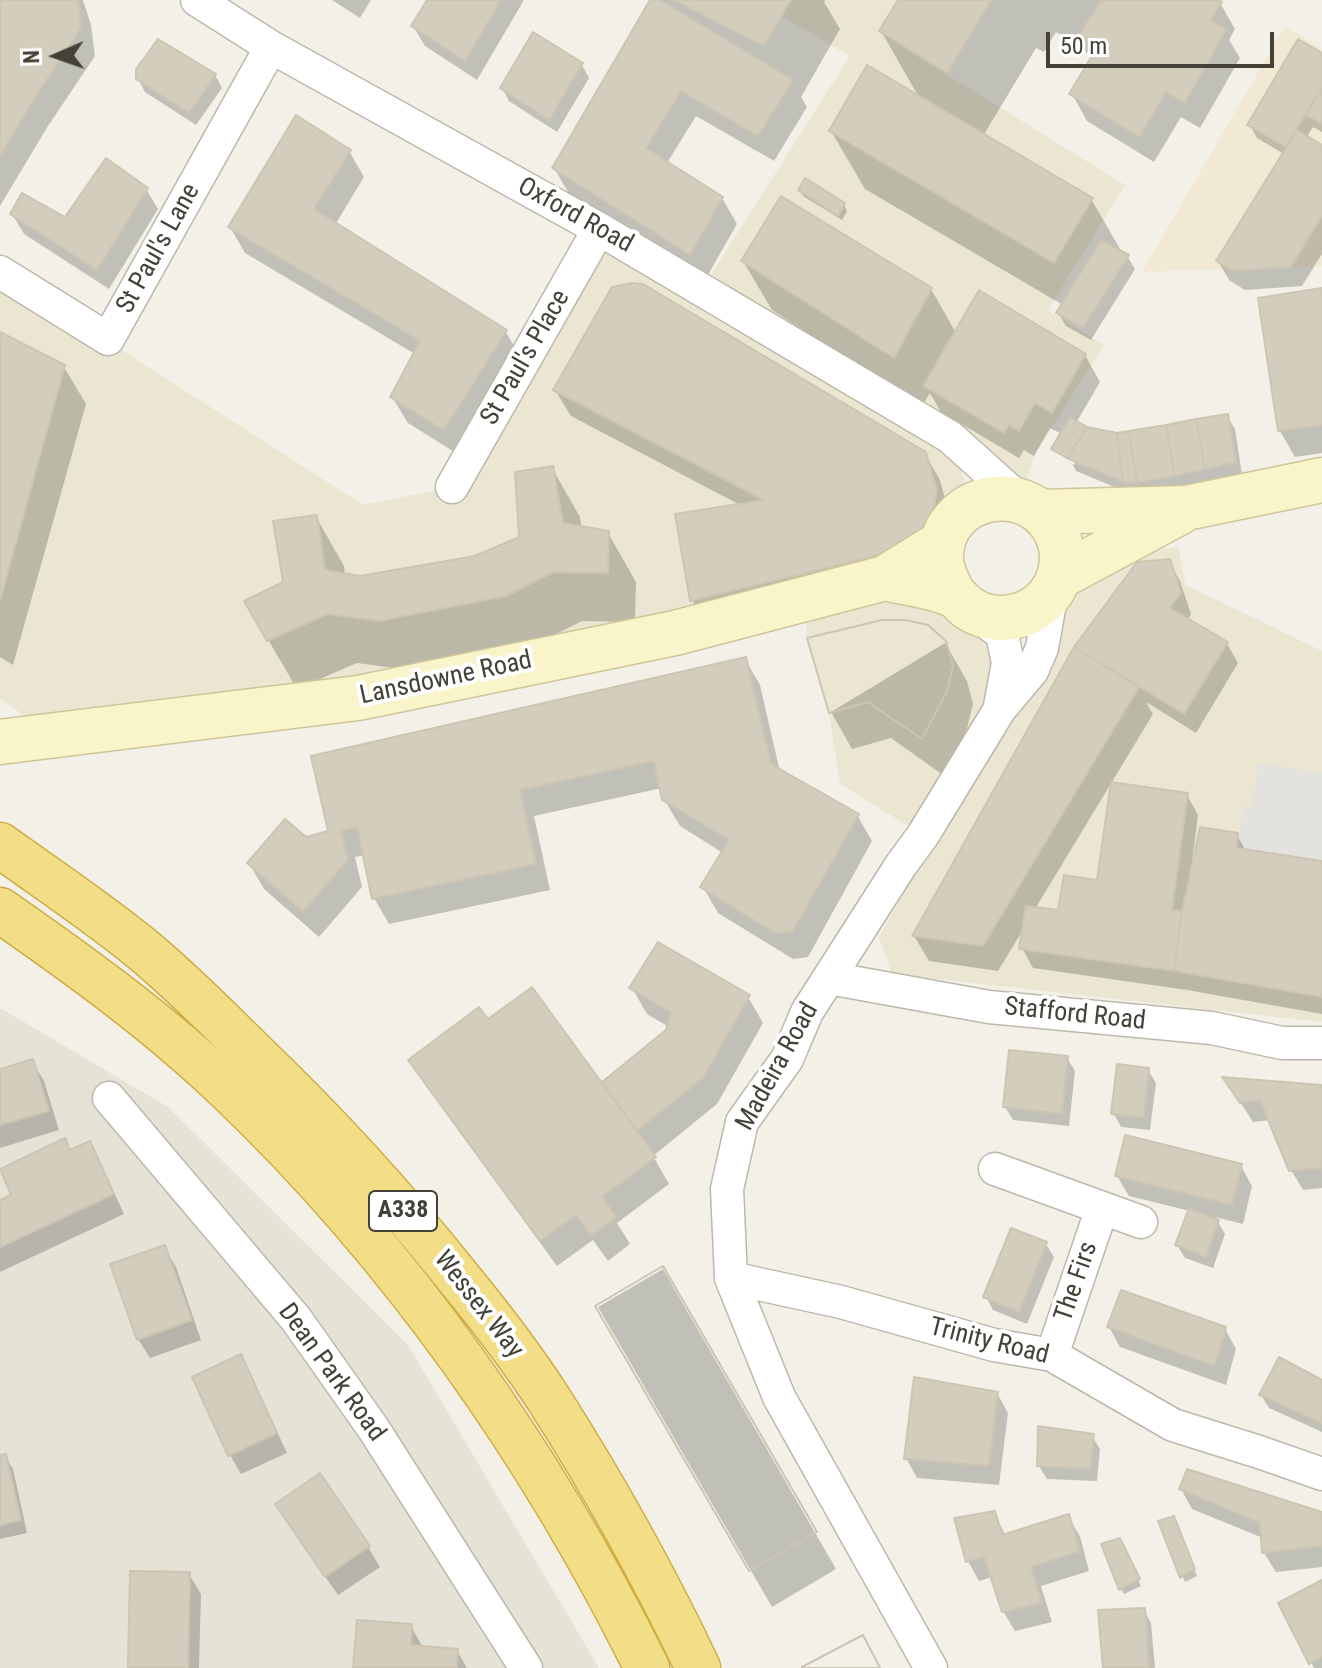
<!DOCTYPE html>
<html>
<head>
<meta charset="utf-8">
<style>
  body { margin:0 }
  #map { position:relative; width:1322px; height:1668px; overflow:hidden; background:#f2f0e7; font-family:"Roboto Condensed",sans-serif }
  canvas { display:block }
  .north { position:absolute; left:16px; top:16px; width:80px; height:80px; -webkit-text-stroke:6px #fff; paint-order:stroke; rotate:268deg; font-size:22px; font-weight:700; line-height:32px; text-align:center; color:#444137 }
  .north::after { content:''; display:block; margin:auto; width:28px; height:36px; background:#444137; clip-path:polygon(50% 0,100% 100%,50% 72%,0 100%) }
  .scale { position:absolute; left:1046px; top:32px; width:228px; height:36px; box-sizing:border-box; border:4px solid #444137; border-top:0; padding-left:10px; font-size:24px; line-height:28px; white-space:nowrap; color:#444137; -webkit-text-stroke:6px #fff; paint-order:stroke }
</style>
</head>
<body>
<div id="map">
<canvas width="1322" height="1668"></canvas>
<div class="north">N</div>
<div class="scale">50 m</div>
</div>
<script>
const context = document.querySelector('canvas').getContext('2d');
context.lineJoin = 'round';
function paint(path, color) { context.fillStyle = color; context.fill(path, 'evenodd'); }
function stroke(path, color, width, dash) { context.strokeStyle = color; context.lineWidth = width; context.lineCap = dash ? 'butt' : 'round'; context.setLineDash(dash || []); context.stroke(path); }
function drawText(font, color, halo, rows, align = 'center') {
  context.font = font + ' "Roboto Condensed",sans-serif'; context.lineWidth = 8; context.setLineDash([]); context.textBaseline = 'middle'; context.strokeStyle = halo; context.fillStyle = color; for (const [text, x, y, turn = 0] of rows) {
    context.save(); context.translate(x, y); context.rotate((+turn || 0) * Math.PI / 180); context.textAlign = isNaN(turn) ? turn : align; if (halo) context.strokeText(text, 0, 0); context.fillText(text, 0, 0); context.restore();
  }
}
paint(new Path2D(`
  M0,1008L168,1107L408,1345L599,1668H0Z`), '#e5e2d6');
paint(new Path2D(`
  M1285,26L1322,49V266L1142,272Z`), '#f2e9d4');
paint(new Path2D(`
  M754,0H933L904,48L1125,185L1048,310L1104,345L1035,454L1020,500L951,439L964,479L952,524L954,595L1008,663L923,835L840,784L829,713L807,638L806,599L53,737L0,698V272L363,505L452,487L599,229L702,289L850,56Z
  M1178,547L1186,585L1322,651V1022L892,974L879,937L1078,585L1121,556Z`), '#eae6d2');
paint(new Path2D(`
  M1258,763L1322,773V861L1237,848L1244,806L1253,807Z`), '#e3e2df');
paint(new Path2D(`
  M0,0H83L91,25L95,56L48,126L0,206Z
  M332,0H371L360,18Z
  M429,0H524L477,80L425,46L413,26Z
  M649,0H825L824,2L840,29L801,97L807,107L774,161L696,116L667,163L722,198L737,224L705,280L569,194L554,168L651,3Z
  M900,0H1215L1220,3L1235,29L1229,40L1240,58L1200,128L1181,117L1154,162L1087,121L1072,94L1094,57L1056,32L1044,52L1036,48L983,136L1091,199L1123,254L1127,256L1135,269L1091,340L1066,326L1058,313L1063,305L865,189L831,131L920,99L881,31Z
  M1322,55V132L1313,127L1306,138L1322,147V254L1302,286L1245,290L1229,280L1218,261L1284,154L1257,138L1250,125Z
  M582,65L589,78L557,132L509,101L502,88Z
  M215,75L222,88L196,125L145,92L138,79Z
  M349,151L364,177L335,225L505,331L521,357L459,455L408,423L392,397L415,354L245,253L230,227Z
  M146,189L158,209L109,289L24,234L12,214L65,220Z
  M800,190L844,205L847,211L842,220L803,196Z
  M743,261L931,289L956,333L1085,355L1100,382L1076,423L1087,429L1117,435L1227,416L1235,429L1242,475L1146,495L1142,488L1128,487L1129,493L1076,471L1072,464L1056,454L1074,465L1076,461L1055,449V453L1053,449L1062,434L1050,428L1034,456L1024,450L1019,458L941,412L930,393L922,406L772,310Z
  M1322,290V453L1295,457L1280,431Z
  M0,334L64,367L86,404L13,665L0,657Z
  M555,390L924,453L940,480L950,518L948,533L707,626L692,600L742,506L571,416Z
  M552,468L580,517L582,529L608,533L636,582L635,622L582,621L534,645L408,670L357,663L297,689L246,602L286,583L316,517L344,566L345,576L360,578L476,558L521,538Z
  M1169,561L1180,581L1191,614L1187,620L1227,644L1238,663L1196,733L1146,702L1153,714L1035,909L1060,913L1099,882L1187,795L1198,815L1192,861H1195L1237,835L1246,851L1322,863V1014L1187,990L1033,968L1022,948L1024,928L998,971L929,961L914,936L1076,648Z
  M945,643L967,681L973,704L967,729L943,775L891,738L852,749L831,712Z
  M745,659L760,685L780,772L857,815L872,841L808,957L793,959L718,913L703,887L723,853L680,826L664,799L662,788L534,816L550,890L389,924L374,898L365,855L355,857L362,887L319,937L264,889L249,863L305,839L331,833Z
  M632,988L748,997L763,1023L717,1104L653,1156L669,1184L617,1223L630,1244L608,1261L593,1240L557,1266L426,1086L411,1060L487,1022L601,1085L668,1031L669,1027L647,1014Z
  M1067,1058L1075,1071L1069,1126L1013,1120L1005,1107Z
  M32,1061L44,1081L59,1130L0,1148V1071Z
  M1148,1070L1156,1083L1150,1130L1121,1127L1114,1114Z
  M1226,1080L1322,1087V1188L1303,1190L1291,1170L1270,1120L1253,1122Z
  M89,1143L100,1163L124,1214L0,1272V1203L14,1196L70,1152Z
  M1241,1166L1252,1186L1243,1224L1215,1217L1225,1234L1213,1268L1185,1258L1177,1245L1190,1211L1129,1196L1117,1176Z
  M1046,1244L1054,1257L1027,1324L993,1310L986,1297Z
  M164,1247L176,1267L201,1340L150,1358L138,1339Z
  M663,1269L836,1569L772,1607L598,1307Z
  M1109,1327L1225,1329L1236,1349L1226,1385L1120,1347Z
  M240,1356L251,1376L287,1453L241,1474L230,1455Z
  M1322,1382V1432L1269,1408L1261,1395Z
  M997,1393L1008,1413L999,1485L917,1478L906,1458Z
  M1092,1436L1100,1449L1097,1481L1047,1479L1039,1466Z
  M5,1456L13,1469L27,1533L0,1539V1457Z
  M1181,1489L1322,1515V1567L1276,1572L1264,1553L1263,1538L1192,1509Z
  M994,1513L1006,1536L1068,1517L1080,1536L1089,1571L1041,1586L1052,1622L1015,1631L1003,1611L992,1577L979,1581L968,1561Z
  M1160,1522L1176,1524L1197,1576L1185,1582Z
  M289,1525L368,1547L380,1567L338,1595Z
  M1123,1547L1141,1586L1124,1594L1121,1589Z
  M189,1574L201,1594L199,1668H130Z
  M1322,1582V1668H1314L1280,1604Z
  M1144,1610L1151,1623L1155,1668H1105Z
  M411,1626L422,1646L457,1651L467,1668H355Z`), '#0003');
const building = new Path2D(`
  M0,0H78L81,28L34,99L0,156Z
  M427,0H501L465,61L411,26Z
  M650,0H660L793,80L758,136L681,91L646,148L723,197L690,255L552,168Z
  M674,0H791L764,46Z
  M898,0H991L947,73L879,31Z
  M1101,0H1219L1222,2L1211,20L1226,30L1185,103L1166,92L1139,137L1069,94L1098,46L1079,35Z
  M533,32L583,63L549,120L500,88Z
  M158,39L216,74L189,113L136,79V69Z
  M1298,39L1322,53V87L1286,147L1247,125Z
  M867,65L1093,198L1054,263L829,131Z
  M1322,87V124L1306,115Z
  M296,115L351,150L314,209L507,330L444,430L390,397L420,341L228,227Z
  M1297,130L1322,145V216L1291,267L1233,271L1216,261Z
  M106,158L148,188L97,270L10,214L22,193L65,217Z
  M805,178L845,203L838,216L798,190Z
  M781,196L932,288L894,358L741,261Z
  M1101,240L1129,255L1083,328L1056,313Z
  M633,283L643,284L926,452L937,490L934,506L928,522L917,533L880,555L690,601L675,514L764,500L553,390L612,287Z
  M1322,288V425L1278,431L1258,298Z
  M979,290L1086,354L1052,413L1035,403L1019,431L1009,425L1004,433L923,386Z
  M0,332L65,365L0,601Z
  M1228,414L1236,462L1205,469L1196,419Z
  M1070,417L1087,427L1067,458L1051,449Z
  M1196,419L1205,469L1175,476L1166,425Z
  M1166,425L1175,476L1137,483L1129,431Z
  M1087,427L1117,433L1123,482L1067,458Z
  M1129,431L1137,483L1123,482L1117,433Z
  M553,466L563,523L609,531L608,573L553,572L506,596L379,621L328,614L267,641L244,601L283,582L273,521L317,515L325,570L360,576L475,556L519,537L515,472Z
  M1170,559L1181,593L1170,608L1228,642L1184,714L1074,647L1137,562Z
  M882,620H906L928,625L946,641L953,666L947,691L922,739L868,702L829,713L807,638Z
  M882,620H906L928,625L946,641L953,666L947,691L922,739L868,702L829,713L807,638Z
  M1074,647L1139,687L983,946L912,936Z
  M746,657L771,764L859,814L793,931L777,934L700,887L729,840L662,800L654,761L520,790L536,864L372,899L357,827L341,831L348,860L303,912L247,863L285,819L306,837L328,831L311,756Z
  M1111,782L1188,793L1172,910L1182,911L1174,971L1019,949L1026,906L1058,910L1064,875L1097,880Z
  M1200,827L1238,833L1237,848L1322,861V997L1174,971L1182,911Z
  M658,942L750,995L703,1078L637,1131L602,1082L666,1030L671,1012L629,988Z
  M532,987L656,1157L602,1197L617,1217L591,1236L576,1215L540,1241L408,1060L479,1007L488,1019Z
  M1009,1050L1068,1056L1062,1114L1003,1107Z
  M33,1059L49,1111L0,1125V1069Z
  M1117,1064L1149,1068L1144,1118L1111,1114Z
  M1222,1077L1322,1085V1168L1289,1171L1260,1100L1240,1103Z
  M1125,1135L1242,1164L1232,1205L1115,1176Z
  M65,1138L70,1150L90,1141L114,1194L0,1247V1200L11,1195L0,1169Z
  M1189,1208L1219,1220L1206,1257L1175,1245Z
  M1011,1228L1047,1242L1019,1312L983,1297Z
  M165,1245L192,1320L137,1340L110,1264Z
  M663,1266L817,1532L749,1571L595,1306Z
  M663,1266L817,1532L749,1571L595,1306Z
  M1121,1290L1226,1327L1215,1366L1107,1327Z
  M241,1354L277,1433L228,1456L192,1377Z
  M1279,1357L1322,1380V1423L1259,1395Z
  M914,1377L998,1392L989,1466L904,1459Z
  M1038,1426L1094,1434L1090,1469L1037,1466Z
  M6,1454L21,1520L0,1525V1455Z
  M1187,1469L1322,1512V1546L1262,1553L1260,1523L1179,1489Z
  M320,1473L370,1546L325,1577L275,1504Z
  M995,1511L1002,1535L1069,1514L1080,1551L1031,1567L1042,1603L1002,1612L984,1557L966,1562L954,1518Z
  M1174,1516L1195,1569L1180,1578L1158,1521Z
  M1120,1538L1140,1579L1119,1590L1101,1544Z
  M130,1571L190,1572L188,1668H128Z
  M1322,1580V1657L1309,1664L1278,1603Z
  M1145,1608L1149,1668H1103L1098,1610Z
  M357,1620L412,1624L411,1645L458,1649L457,1668H353Z
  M863,1635L880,1668H802V1667Z
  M863,1635L880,1668H802V1667Z`);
paint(building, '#d3cdbe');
stroke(building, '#cdc5b1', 2);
const minor = new Path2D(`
  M197,0L271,47L599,229L950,437L1020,500
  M0,272L108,339L271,47
  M452,487L599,229
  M973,612L1002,634L1008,663L1000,706
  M829,978L989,1007L1212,1028L1282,1043H1322
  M109,1098L296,1319L373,1428L526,1668
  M995,1169L1141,1222
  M731,1278L841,1302L994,1345L1052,1355L1173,1425L1259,1452L1322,1474
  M1052,1355L1102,1208
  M931,1668L779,1397L731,1278L727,1189L742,1122L787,1059L807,1012L901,865L923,835L1000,709L1032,671L1042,648L1052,592`);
const secondary = new Path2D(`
  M1041,512L1186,508L1322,480
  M1059,577L1180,512
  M885,578C907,583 930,586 951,594C959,597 963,605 970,609C998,627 1039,617 1055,586C1062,572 1064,555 1059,539C1035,474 938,492 941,560C942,573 948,584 954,595
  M0,742L358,698L675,633L885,578L943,542`);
const trunk = new Path2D(`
  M0,845C47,879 97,912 142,949C181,981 217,1018 253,1053C326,1123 394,1197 457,1276C489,1315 520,1355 548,1398C603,1484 654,1575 698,1668
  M0,910C79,965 158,1022 228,1089C401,1254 541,1454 647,1668`);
stroke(minor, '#bdb8ab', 35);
stroke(secondary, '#cec69a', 47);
stroke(trunk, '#cfad44', 47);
stroke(minor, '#fff', 32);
stroke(secondary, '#faf4ca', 44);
stroke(trunk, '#f3de88', 44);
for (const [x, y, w] of [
  [403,1211,68]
]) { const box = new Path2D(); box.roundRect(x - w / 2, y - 20, w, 40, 6); context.fillStyle = '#fff'; context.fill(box); stroke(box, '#444137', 2); }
drawText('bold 24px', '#444137', null, [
  ["A338",403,1211]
]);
drawText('26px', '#444137', '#fff', [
  ["Oxford Road",575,216,29],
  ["St Paul's Lane",159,249,-61],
  ["St Paul's Place",526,358,-60],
  ["Lansdowne Road",446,679,-12],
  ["Stafford Road",1075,1015,6],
  ["Madeira Road",778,1067,-61],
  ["The Firs",1077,1282,-71],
  ["Wessex Way",478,1305,52],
  ["Trinity Road",989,1342,14],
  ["Dean Park Road",331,1373,54]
]);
</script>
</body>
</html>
